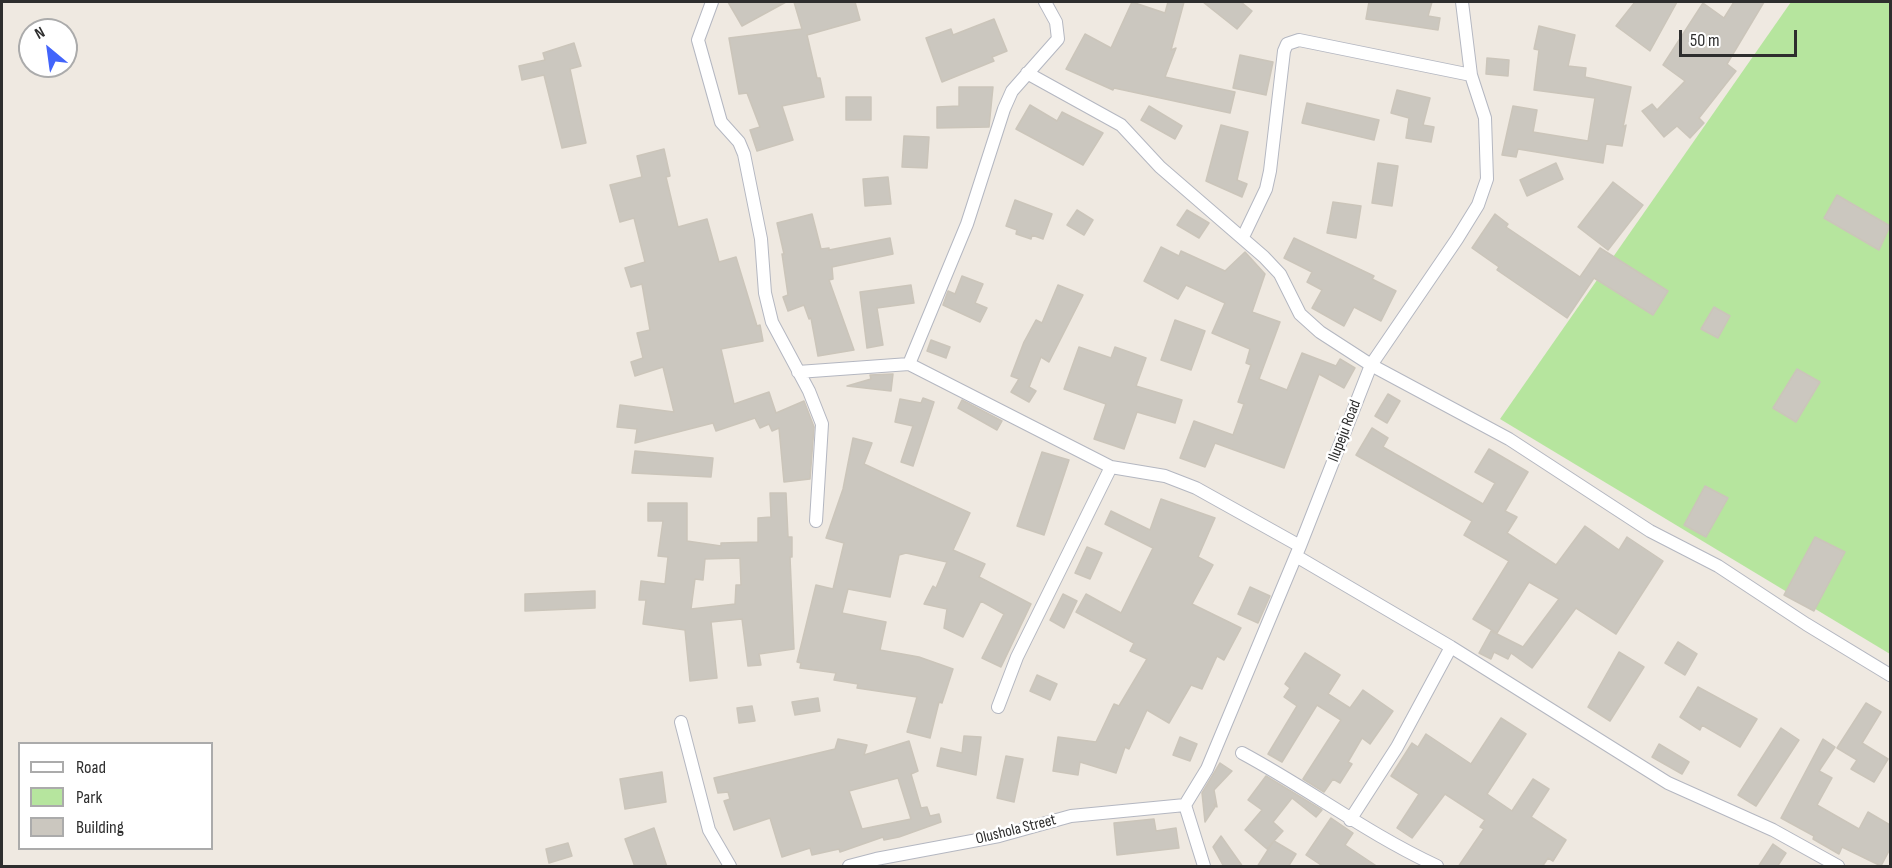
<!DOCTYPE html>
<html>
<head>
<meta charset="utf-8">
<style>
  body { margin:0 }
  #map { position:relative; width:1892px; height:868px; overflow:hidden; background:#efe9e1; font-family:"Sofia Sans Condensed",sans-serif }
  canvas { display:block }
  .frame { position:absolute; inset:0; border:3px solid #2e2e2e; pointer-events:none }
  .legend { position:absolute; left:18px; top:742px; width:195px; height:108px; box-sizing:border-box; background:#fff; border:2px solid #ababab; margin:0; padding:8px 10px; list-style:none; font-size:18px; color:#2e2e2e }
  .legend li { display:flex; align-items:center; gap:12px; height:30px }
  .legend b { width:30px; border:2px solid #ababab }
  .north { position:absolute; left:18px; top:18px; width:60px; height:60px; box-sizing:border-box; background:#fff; border:2px solid #ababab; border-radius:50%; rotate:331deg; font-size:16px; font-weight:700; line-height:24px; text-align:center; color:#2e2e2e }
  .north::after { content:''; display:block; margin:auto; width:21px; height:27px; background:#4264fb; clip-path:polygon(50% 0,100% 100%,50% 72%,0 100%) }
  .scale { position:absolute; left:1679px; top:30px; width:118px; height:27px; box-sizing:border-box; border:3px solid #2e2e2e; border-top:0; padding-left:8px; font-size:18px; line-height:21px; white-space:nowrap; color:#2e2e2e; -webkit-text-stroke:4px #fff; paint-order:stroke }
</style>
</head>
<body>
<div id="map">
<canvas width="1892" height="868"></canvas>
<div class="frame"></div>
<ul class="legend">
<li><b style="height:8px;background:#fff"></b>Road</li>
<li><b style="height:16px;background:#b6e59e"></b>Park</li>
<li><b style="height:16px;background:#cbc7bf"></b>Building</li>
</ul>
<div class="north">N</div>
<div class="scale">50 m</div>
</div>
<script>
const context = document.querySelector('canvas').getContext('2d');
context.lineJoin = 'round';
function paint(path, color) { context.fillStyle = color; context.fill(path, 'evenodd'); }
function stroke(path, color, width, dash) { context.strokeStyle = color; context.lineWidth = width; context.lineCap = dash ? 'butt' : 'round'; context.setLineDash(dash || []); context.stroke(path); }
function drawText(font, color, halo, rows, align = 'center') {
  context.font = font + ' "Sofia Sans Condensed",sans-serif'; context.lineWidth = 5; context.setLineDash([]); context.textBaseline = 'middle'; context.strokeStyle = halo; context.fillStyle = color; for (const [text, x, y, turn = 0] of rows) {
    context.save(); context.translate(x, y); context.rotate((+turn || 0) * Math.PI / 180); context.textAlign = isNaN(turn) ? turn : align; if (halo) context.strokeText(text, 0, 0); context.fillText(text, 0, 0); context.restore();
  }
}
paint(new Path2D(`
  M1791,2H1890V654L1500,419Z`), '#b6e59e');
const building = new Path2D(`
  M728,2H786L742,26Z
  M794,2H855L860,20L807,35L817,78H820L824,97L782,106L793,140L757,151L750,130L760,127L747,93L739,94L729,38L802,29Z
  M1132,2L1165,13L1168,2H1184L1171,50L1176,48L1165,77L1235,92L1230,113L1114,88L1113,90L1066,69L1085,34L1111,48Z
  M1203,2H1241L1252,11L1237,29Z
  M1369,2H1432L1428,16L1440,18L1438,30L1366,19Z
  M1635,2H1677L1650,51L1616,26Z
  M1734,2H1764L1727,64L1736,71L1699,118L1704,123L1690,138L1677,126L1664,137L1642,111L1652,104L1657,110L1685,81L1663,65L1703,3L1724,18Z
  M994,19L1007,51L992,57L994,61L942,82L926,38L951,29L953,35Z
  M1539,26L1575,35L1568,66L1586,68L1585,77L1631,87L1623,127L1626,125L1622,146L1606,144L1603,163L1518,149L1516,157L1502,155L1513,106L1537,110L1533,132L1588,141L1595,98L1534,90L1539,50L1534,49Z
  M574,43L581,66L570,69L586,143L562,148L544,75L522,80L519,66L545,60L543,53Z
  M1240,55L1273,62L1266,95L1233,88Z
  M1487,58L1509,60L1508,76L1486,74Z
  M959,87H993L989,127L937,128V107L959,106Z
  M1397,90L1430,98L1423,125L1434,127L1431,142L1406,138L1409,118L1391,113Z
  M846,97H871V120H846Z
  M1307,103L1379,120L1374,140L1302,123Z
  M1030,105L1057,121L1062,112L1103,133L1083,165L1016,129Z
  M1149,106L1182,126L1175,139L1141,120Z
  M1221,125L1248,132L1237,180L1247,184L1242,197L1206,181Z
  M904,136L929,137L927,168L902,167Z
  M664,149L670,176L666,177L678,227L707,219L719,262L736,257L757,326L760,325L763,341L721,349L734,404L769,392L776,413L804,401L814,427L810,479L784,482L779,428L772,431L769,424L760,428L755,418L716,431L713,423L635,443L637,429L617,427L620,405L674,412L663,367L635,376L631,362L643,358L637,333L650,330L642,284L631,287L625,268L645,262L634,218L620,222L610,185L642,177L637,156Z
  M1378,163L1398,166L1392,206L1372,203Z
  M1556,163L1563,179L1527,196L1520,180Z
  M888,177L891,204L865,206L863,179Z
  M1613,182L1643,205L1608,250L1578,227Z
  M1837,195L1890,226L1879,250L1824,218Z
  M1015,200L1052,214L1043,239L1032,235L1031,239L1016,234L1017,230L1006,226Z
  M1333,202L1361,206L1356,238L1327,233Z
  M1077,210L1093,220L1084,235L1067,225Z
  M1187,210L1209,223L1199,238L1177,225Z
  M812,214L821,249L829,248V250L890,238L893,254L832,267L833,279L829,280L854,350L818,356L811,318L809,319L804,305L788,311L783,297L788,295L782,254H784L777,223Z
  M1495,214L1508,224L1506,227L1580,277L1600,248L1668,291L1653,315L1594,278L1567,318L1497,270L1499,267L1472,248Z
  M1294,238L1374,276L1372,279L1396,291L1381,321L1354,307L1344,326L1312,308L1322,290L1307,282L1312,272L1284,258Z
  M1161,247L1179,256L1181,251L1225,271L1245,252L1265,274L1252,312L1280,322L1259,379L1287,390L1302,353L1336,366L1340,359L1355,368L1344,388L1319,374L1284,468L1215,443L1205,467L1180,458L1194,421L1233,435L1244,404L1238,402L1251,365L1246,363L1250,349L1212,333L1225,303L1186,285L1178,299L1144,281Z
  M962,276L983,284L975,303L987,308L980,322L943,305L948,291L955,294Z
  M911,285L914,303L877,308L883,345L867,348L860,292Z
  M1058,285L1083,295L1049,362L1041,357L1029,387L1036,391L1029,402L1011,392L1019,379L1011,376L1024,342L1036,320L1042,323Z
  M1714,307L1730,316L1718,338L1701,329Z
  M1175,320L1205,331L1191,370L1161,360Z
  M931,340L950,347L946,358L927,351Z
  M1079,347L1111,358L1115,347L1146,358L1136,386L1182,400L1175,423L1137,412L1124,449L1094,439L1106,404L1064,389Z
  M1797,369L1820,382L1796,422L1773,408Z
  M893,374L891,391L847,386L871,379L870,375Z
  M1388,394L1400,401L1387,423L1375,416Z
  M923,398L934,402L913,466L901,462L913,426L895,422L900,399L921,403Z
  M962,400L1002,421L997,430L958,408Z
  M1372,428L1388,438L1383,447L1483,504L1495,483L1475,472L1489,449L1528,472L1505,511L1517,517L1507,533L1556,565L1585,526L1619,550L1627,537L1663,561L1616,634L1576,608L1532,668L1511,653L1508,659L1494,652L1491,659L1479,653L1491,631L1523,647L1559,599L1529,582L1497,633L1473,619L1509,561L1464,535L1472,521L1356,455Z
  M853,438L872,443L864,464L970,513L953,550L985,564L979,577L1031,604L1001,667L982,658L1004,614L981,601L963,637L944,628L947,609L924,604L933,586L936,588L947,562L906,553L899,555L890,597L848,589L842,613L886,622L880,650L919,657L953,669L942,703L939,702L930,738L907,732L917,697L857,688L858,684L834,680L836,673L800,668L801,663L797,662L816,585L833,589L844,543L826,538L843,489Z
  M635,451L713,458L711,477L632,473Z
  M1042,452L1069,460L1044,535L1017,526Z
  M1705,486L1728,498L1706,537L1684,525Z
  M770,493H786L788,537H792V557H790L794,649L759,654L761,665L748,666L742,619L711,622L717,678L690,681L685,630L643,624L646,600H639L641,581L665,584L668,557L658,556L663,521H648V503H687V541L721,546V543L758,542V518L771,517ZM740,558L741,585H736L735,604L691,609L695,579L703,580L705,559Z
  M1161,499L1215,518L1198,557L1213,565L1192,604L1241,628L1224,660L1217,656L1202,689L1191,685L1169,723L1147,710L1129,749L1125,747L1116,773L1080,762L1078,775L1053,771L1058,737L1096,742L1114,704L1119,706L1147,659L1130,651L1134,643L1076,612L1086,594L1121,613L1153,548L1105,524L1111,511L1150,530Z
  M1815,537L1845,552L1814,611L1784,595Z
  M1087,547L1102,553L1090,579L1075,573Z
  M1250,587L1270,596L1258,623L1238,614Z
  M595,591V608L525,611V594Z
  M1063,594L1077,601L1064,628L1050,620Z
  M1678,642L1697,654L1685,675L1665,663Z
  M1619,652L1644,667L1610,721L1588,707Z
  M1305,653L1340,675L1328,694L1350,708L1363,690L1393,711L1370,744L1362,738L1348,762L1352,764L1340,783L1333,779L1324,792L1303,779L1341,720L1317,705L1282,762L1268,754L1297,706L1284,697L1290,688L1285,684Z
  M1037,675L1057,684L1050,700L1030,691Z
  M1698,687L1757,719L1740,747L1702,725L1700,730L1680,717Z
  M818,698L820,711L795,715L792,702Z
  M1866,703L1881,712L1862,743L1888,759L1874,782L1851,769L1857,760L1837,748Z
  M752,706L755,721L739,723L737,708Z
  M1501,718L1526,734L1487,794L1512,811L1533,779L1549,789L1531,817L1566,840L1553,861L1548,858L1542,867H1458L1484,829L1480,827L1485,820L1445,794L1412,838L1397,828L1419,794L1391,776L1412,743L1418,747L1426,734L1471,764Z
  M1781,728L1799,740L1756,806L1738,795Z
  M964,736L981,737L976,775L937,766L941,748L962,753Z
  M1180,737L1197,744L1190,761L1173,755Z
  M838,739L867,745L864,755L909,741L918,771L911,774L921,808L927,807L930,816L939,814L941,822L899,837L884,840L883,837L840,852L839,849L812,855L810,848L782,857L770,818L734,830L724,801L730,799L728,792L718,793L714,778L835,749ZM898,778L911,819L862,829L849,791Z
  M1823,739L1835,747L1819,771L1832,778L1817,805L1859,829L1868,812L1890,825V849L1881,866L1842,847L1839,854L1813,839L1814,836L1781,818Z
  M1659,744L1689,762L1682,774L1652,757Z
  M1006,756L1023,759L1014,802L997,798Z
  M1220,763L1232,771L1214,790L1217,807L1214,804L1215,807L1205,822L1202,793Z
  M662,772L666,802L625,809L620,779Z
  M1266,776L1322,810L1316,817L1292,798L1273,822L1283,831L1274,841L1296,854L1288,867H1257L1273,842L1267,849L1245,830L1262,810L1248,800Z
  M1331,818L1353,833L1345,845L1378,867H1324L1306,855Z
  M1154,819L1156,831L1176,828L1179,848L1117,855L1114,823Z
  M654,828L667,867H635L625,839Z
  M1221,836L1243,867H1224L1213,847Z
  M568,843L572,856L549,863L546,849Z
  M1773,844L1786,853L1777,867H1758Z`);
paint(building, '#cbc7bf');
stroke(building, '#cbc5ba', 1.5);
const minor = new Path2D(`
  M712,2L698,40L721,122L739,142L744,154L761,239L765,293L772,322L809,391L822,424L816,521
  M1027,73L1121,125L1160,167L1264,257L1280,274L1300,314L1320,332L1371,365L1509,439L1650,531L1718,566L1806,624L1890,675
  M1243,237L1266,189L1270,171L1284,51L1287,44L1299,40L1471,75
  M909,364L967,224L1004,109L1012,91L1058,39L1056,22L1045,2
  M798,372L909,364L1111,467L1165,476L1196,488L1300,546
  M1296,556L1451,647L1668,783L1773,830L1838,866
  M998,707L1017,657L1111,467
  M681,722L709,830L730,866
  M1242,753C1309,789 1368,834 1437,866
  M1350,820L1397,747L1451,647
  M849,866L876,859L999,836L1071,816L1185,805
  M1204,866L1185,805L1207,769L1300,546L1371,365L1457,239L1478,205L1487,179L1485,118L1471,75L1462,2`);
stroke(minor, '#b4b7c1', 14);
stroke(minor, '#fff', 12);
drawText('16px', '#2e2e2e', '#fff', [
  ["Ilupeju Road",1345,431,-69],
  ["Olushola Street",1016,830,-14]
]);
</script>
</body>
</html>
